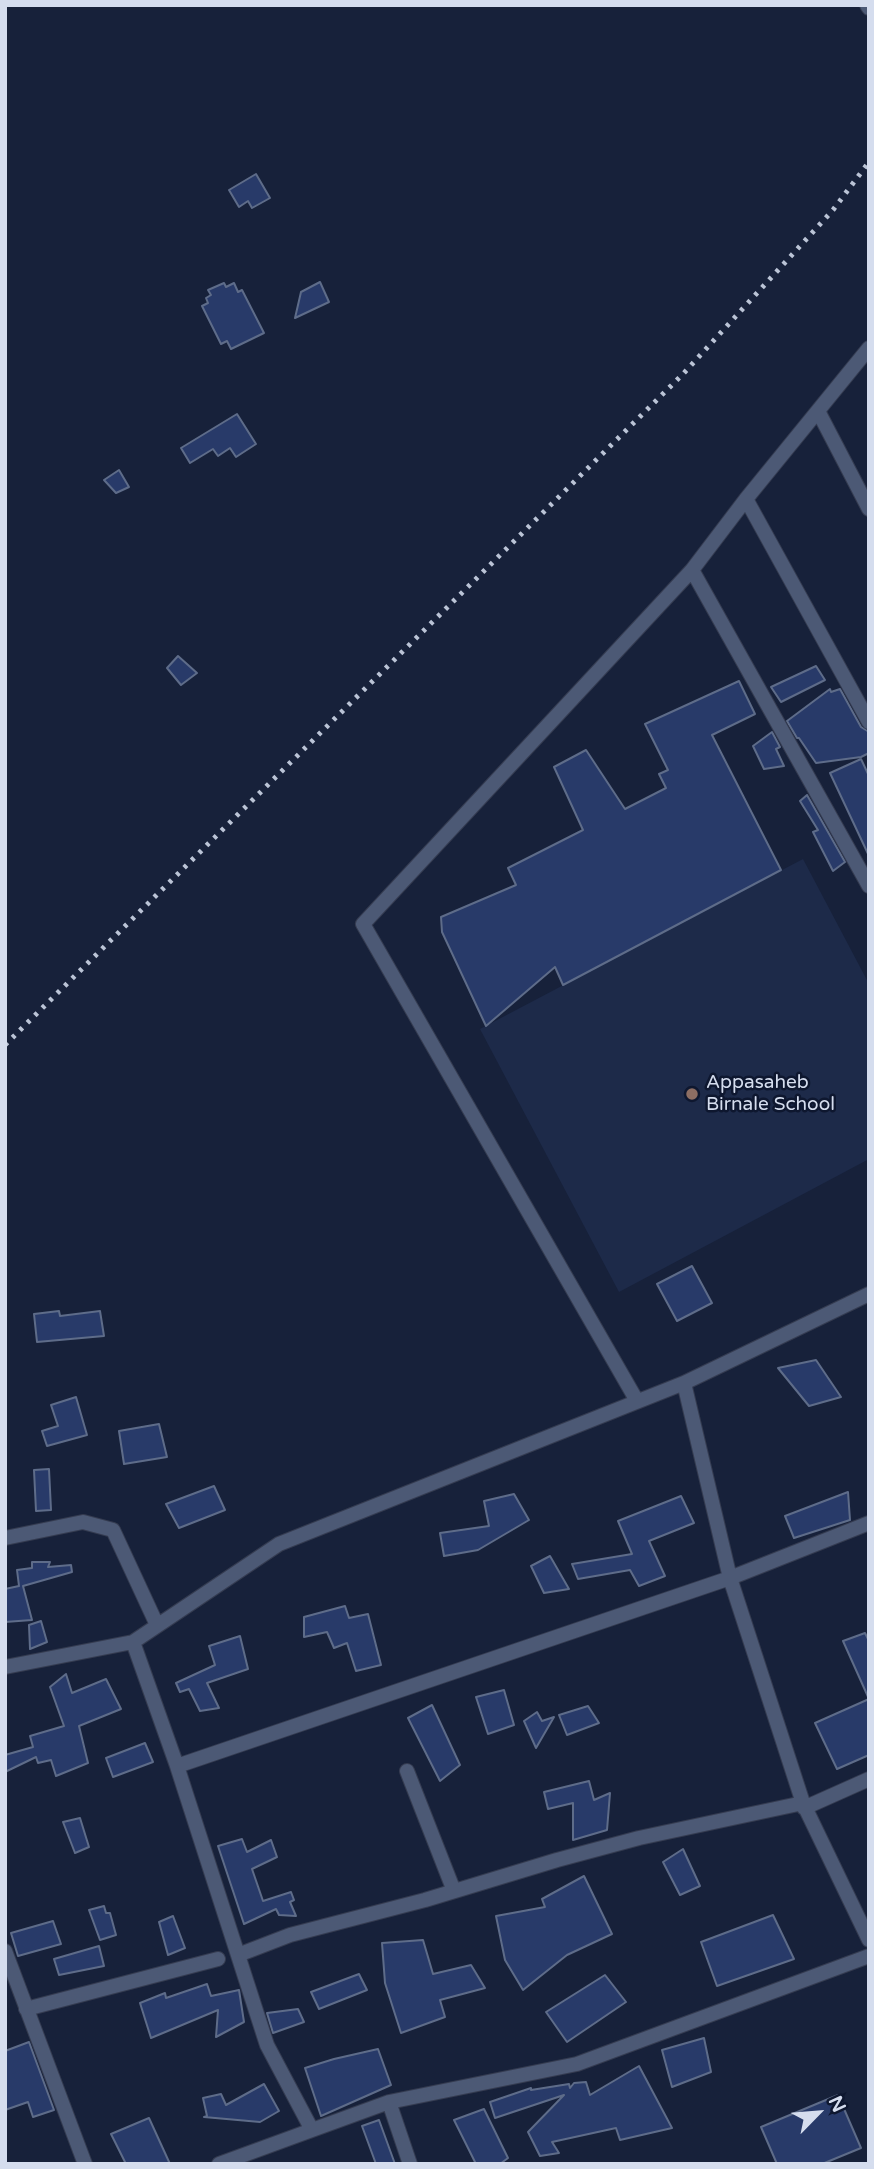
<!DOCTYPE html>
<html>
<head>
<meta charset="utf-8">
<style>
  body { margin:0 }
  #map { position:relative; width:874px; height:2169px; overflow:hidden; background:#17213a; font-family:"Varela Round",sans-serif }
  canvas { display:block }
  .frame { position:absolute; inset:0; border:7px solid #d5ddee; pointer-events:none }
  .north { position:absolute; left:783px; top:2078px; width:70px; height:70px; -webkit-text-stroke:5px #0e172f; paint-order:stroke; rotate:65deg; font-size:19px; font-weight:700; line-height:28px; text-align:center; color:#d5ddee }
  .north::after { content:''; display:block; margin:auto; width:24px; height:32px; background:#d5ddee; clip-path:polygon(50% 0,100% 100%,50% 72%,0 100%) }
</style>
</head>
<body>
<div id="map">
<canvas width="874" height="2169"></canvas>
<div class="frame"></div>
<div class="north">N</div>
</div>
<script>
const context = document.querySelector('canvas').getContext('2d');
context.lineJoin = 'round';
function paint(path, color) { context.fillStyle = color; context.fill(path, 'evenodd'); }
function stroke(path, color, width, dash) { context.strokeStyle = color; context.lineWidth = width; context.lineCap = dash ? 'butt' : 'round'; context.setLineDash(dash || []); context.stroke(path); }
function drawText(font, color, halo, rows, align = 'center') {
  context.font = font + ' "Varela Round",sans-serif'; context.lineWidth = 5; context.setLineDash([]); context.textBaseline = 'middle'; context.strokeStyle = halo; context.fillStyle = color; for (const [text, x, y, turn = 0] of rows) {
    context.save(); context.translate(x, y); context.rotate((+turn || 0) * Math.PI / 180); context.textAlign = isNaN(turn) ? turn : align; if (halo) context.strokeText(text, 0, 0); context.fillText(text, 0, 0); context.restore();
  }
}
paint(new Path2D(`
  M803,859L869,984V1159L619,1292L480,1029Z`), '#1d2a49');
const building = new Path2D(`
  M256,174L270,198L252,208L248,201L239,207L229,190Z
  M320,282L329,302L295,318L301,292Z
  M224,283L226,287L234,283L238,292L242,290L264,333L231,349L227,341L221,344L202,306L208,303L206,298L211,295L208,290Z
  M237,414L256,444L236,457L230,448L218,456L213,449L190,463L181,448Z
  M119,470L129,487L116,493L104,480Z
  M178,656L197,673L181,685L167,668Z
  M816,666L825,680L781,702L771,687Z
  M739,681L755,714L712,735L781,870L563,985L555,967L486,1026L442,932L441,917L516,885L508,868L583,830L554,767L586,750L625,809L666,788L659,774L668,770L645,724Z
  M830,689L831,692L840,689L861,727L869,732V753L861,757L816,763L799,738H797L787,721Z
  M772,732L780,747L776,749L784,766L764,769L753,746Z
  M861,759L869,776V856L830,773Z
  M807,795L845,862L833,871L813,832L818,830L800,801Z
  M692,1266L712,1303L677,1321L657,1284Z
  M59,1311L60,1316L100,1311L104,1336L37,1342L34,1314Z
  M816,1360L841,1397L809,1406L778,1368Z
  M76,1397L87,1435L47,1446L42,1431L58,1426L51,1405Z
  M159,1424L167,1457L124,1464L119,1431Z
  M49,1469L51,1510L36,1511L34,1470Z
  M214,1486L225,1510L179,1528L166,1504Z
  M848,1492L850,1520L794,1538L785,1516Z
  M514,1494L529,1520L478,1550L444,1556L440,1533L489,1526L484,1501Z
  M681,1496L694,1523L649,1541L665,1576L639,1586L630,1570L578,1579L572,1564L632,1554L618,1521Z
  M550,1556L569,1589L544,1593L531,1566Z
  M32,1562H50L48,1567L71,1565L72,1572L23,1586L32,1620L5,1622V1589L19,1586L17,1570L32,1568Z
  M345,1606L349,1618L368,1614L381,1665L356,1671L347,1643L334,1648L327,1632L304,1637V1617Z
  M41,1621L47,1642L30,1649L29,1625Z
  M865,1633L869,1641V1755L837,1769L815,1723L869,1699L843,1641Z
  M240,1636L248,1669L207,1683L219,1708L200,1711L189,1689L180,1692L176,1683L215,1665L209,1646Z
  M66,1674L72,1693L106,1679L121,1709L79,1726L88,1763L56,1776L51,1760L38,1763L36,1757L5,1772V1755L33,1747L30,1736L64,1726L50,1687Z
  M504,1690L514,1725L488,1734L476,1697Z
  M432,1705L460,1765L440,1781L408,1718Z
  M588,1706L599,1723L567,1735L559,1715Z
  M537,1712L542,1721L554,1717L536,1748L524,1721Z
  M145,1743L153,1762L113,1777L106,1758Z
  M589,1781L594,1800L610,1793L607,1830L573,1840V1803L548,1809L544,1792Z
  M80,1818L89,1847L75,1853L63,1822Z
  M242,1839L247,1852L271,1840L277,1857L252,1869L263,1901L291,1892L294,1900L290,1902L296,1916L279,1915L276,1909L244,1924L218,1846Z
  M683,1849L700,1886L680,1895L663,1862Z
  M584,1876L612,1934L567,1955L523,1990L505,1960L496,1916L545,1907L542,1899Z
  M104,1906L106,1913H110L116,1935L100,1940L89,1910Z
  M773,1915L794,1959L717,1986L701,1942Z
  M173,1916L185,1948L168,1955L159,1922Z
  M53,1921L61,1944L18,1956L11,1933Z
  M423,1940L433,1974L471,1965L485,1988L440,2000L445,2017L401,2033L385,1983L382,1943Z
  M99,1946L104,1966L59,1975L54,1959Z
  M359,1974L367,1990L319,2009L311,1992Z
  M605,1975L626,2002L567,2042L546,2012Z
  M207,1984L211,1996L239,1990L244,2022L216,2037L218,2010L151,2038L140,2003L165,1993L166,1998Z
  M298,2009L304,2022L273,2033L267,2013Z
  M704,2038L711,2072L672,2087L662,2050Z
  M29,2042L54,2110L33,2117L28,2102L5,2110V2051Z
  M378,2049L391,2085L321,2116L305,2068L334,2059Z
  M639,2066L672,2128L620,2140L616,2128L552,2142L559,2153L540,2156L528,2132L564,2095L495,2118L490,2102L531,2088V2090L569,2084L570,2088L574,2083L586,2082L590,2095Z
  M264,2084L279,2111L260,2122L204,2117L207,2116L203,2098L221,2094L226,2105Z
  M838,2095L861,2148L822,2164H777L761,2127Z
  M484,2109L508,2158L500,2164H476L454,2120Z
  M149,2118L170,2164H126L111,2134Z
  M379,2120L395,2164H376L362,2126Z`);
paint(building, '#283a69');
stroke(building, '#5e6c89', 2);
const street = new Path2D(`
  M867,5L869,8
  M818,411L869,509
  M746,499L869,722
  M692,570L869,886
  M684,1383L869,1294
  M637,1401L363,924L692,570L746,499L869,348
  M5,1538L83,1522L113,1530L157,1625
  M133,1642L177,1766L267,2045L312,2130L389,2102L577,2064L869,1956
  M5,1667L133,1642L279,1544L684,1383L730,1578L803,1803L869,1940
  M177,1766L730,1578L869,1523
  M407,1771L454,1891
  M804,1808L869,1779
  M5,1951L85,2164
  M238,1955L290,1935L425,1900L557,1860L639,1838L803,1803
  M26,2009L218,1959
  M389,2102L410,2164
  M219,2164L312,2130`);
stroke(street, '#353c51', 16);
stroke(street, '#4c5975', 14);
stroke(new Path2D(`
  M5,1045L683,374L833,210L869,162`), '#bbc4d6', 5, [3.5, 7]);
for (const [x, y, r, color] of [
  [692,1094,7,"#8d6e63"]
]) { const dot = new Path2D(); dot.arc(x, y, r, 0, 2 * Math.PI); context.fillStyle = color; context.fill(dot); stroke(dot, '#0e172f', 2.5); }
drawText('19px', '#d5ddee', '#0e172f', [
  ["Appasaheb",706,1083],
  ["Birnale School",706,1105]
], 'left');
</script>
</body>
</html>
